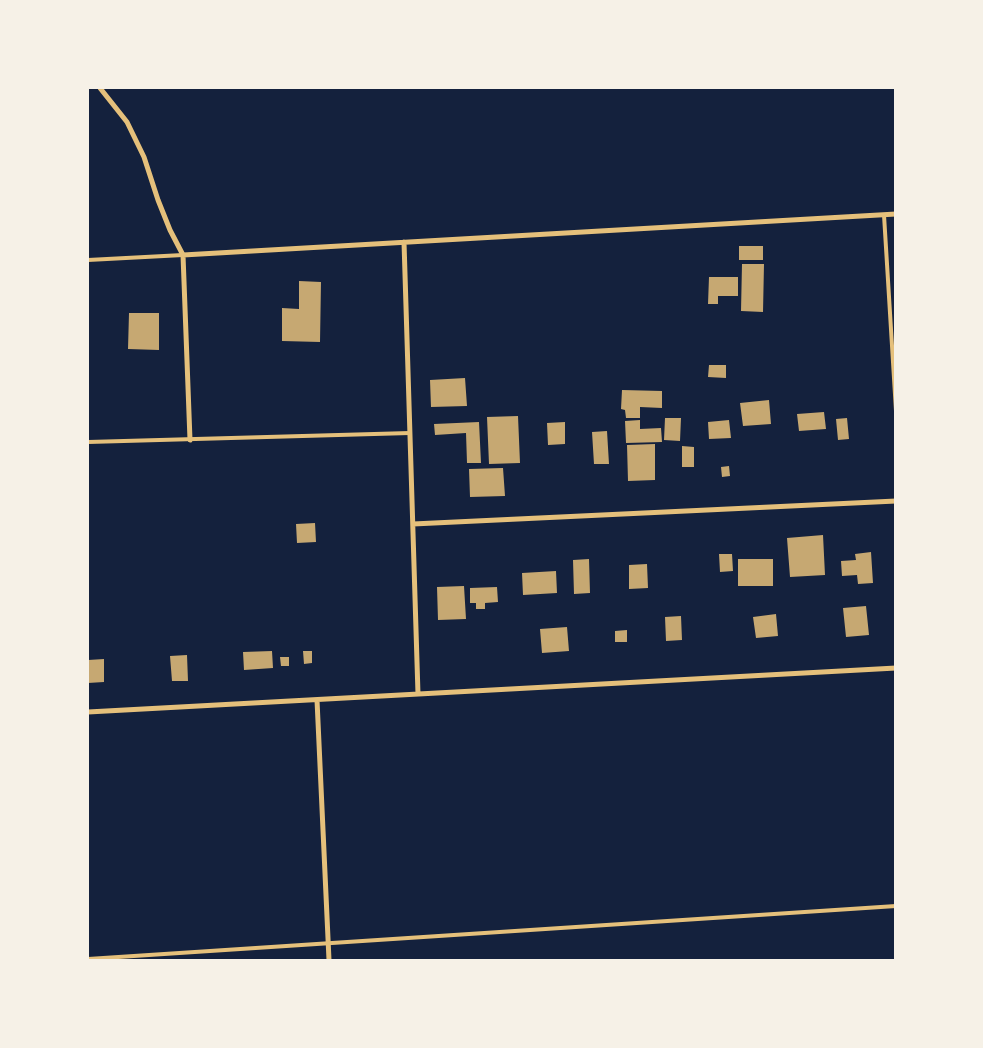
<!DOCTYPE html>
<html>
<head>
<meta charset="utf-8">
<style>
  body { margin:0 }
  #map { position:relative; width:983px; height:1048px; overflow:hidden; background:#14213d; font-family:"Golos Text",sans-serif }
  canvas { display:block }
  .frame { position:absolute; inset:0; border:89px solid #f6f1e7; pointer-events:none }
</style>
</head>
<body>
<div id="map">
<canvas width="983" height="1048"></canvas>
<div class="frame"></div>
</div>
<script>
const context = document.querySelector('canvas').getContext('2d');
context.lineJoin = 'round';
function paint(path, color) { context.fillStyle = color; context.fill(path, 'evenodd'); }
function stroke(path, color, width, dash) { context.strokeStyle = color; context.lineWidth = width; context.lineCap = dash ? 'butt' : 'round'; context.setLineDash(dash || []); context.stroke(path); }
paint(new Path2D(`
  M739,246H763V260H739Z
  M742,264H764L763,312L741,311Z
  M709,277H738V296H718V304H708Z
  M299,281L321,282L320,342L282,341V308L299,309Z
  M129,313H159V350L128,349Z
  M709,365H726V378L708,377Z
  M465,378L467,406L431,407L430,380Z
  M622,390L662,391V408L640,407V418H626L625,410L621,409Z
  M769,400L771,424L743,426L740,403Z
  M824,412L826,429L799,431L797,414Z
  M518,416L520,463L489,464L487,417Z
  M665,418H681L680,441L664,440Z
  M847,418L849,439L838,440L836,419Z
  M640,420V429L661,428L662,442L626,443L625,421Z
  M729,420L731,438L709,439L708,422Z
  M479,422L481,463H467L466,433L435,435L434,424Z
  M565,422V444L548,445L547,423Z
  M607,431L609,464H594L592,432Z
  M655,444V480L628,481L627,445Z
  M682,446L694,447V467H682Z
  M729,466L730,476L722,477L721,467Z
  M503,468L505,496L470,497L469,469Z
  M315,523L316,542L297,543L296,524Z
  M823,535L825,575L790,577L787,538Z
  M871,552L873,583L858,584L857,575L842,576L841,561L856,560L855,554Z
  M719,554H732L733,571L720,572Z
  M589,559L590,593L574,594L573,560Z
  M738,559H773V586H738Z
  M647,564L648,588L629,589V565Z
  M556,571L557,593L523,595L522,573Z
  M464,586L466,619L438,620L437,587Z
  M497,587L498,602L485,603V609H476V603H470V588Z
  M866,606L869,635L846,637L843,608Z
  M776,614L778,636L756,638L753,617Z
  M681,616L682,640L666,641L665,617Z
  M567,627L569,651L542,653L540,629Z
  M627,630V642H615V631Z
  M272,651L273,668L244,670L243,652Z
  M303,651H312V663L304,664Z
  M187,655L188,681H172L170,656Z
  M280,657H289V666H281Z
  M104,659V682L88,683V660Z`), '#c6a872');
stroke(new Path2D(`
  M884,215L896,411
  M88,260L183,255
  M88,442L410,433
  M88,959L896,906`), '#e5c07b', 4);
stroke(new Path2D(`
  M100,88L127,122L144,157L158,200L170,230L183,255L190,440
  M404,242L418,694
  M183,255L896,214
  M413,524L896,501
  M317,700L329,960
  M88,712L896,668`), '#e5c07b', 5);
</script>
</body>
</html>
